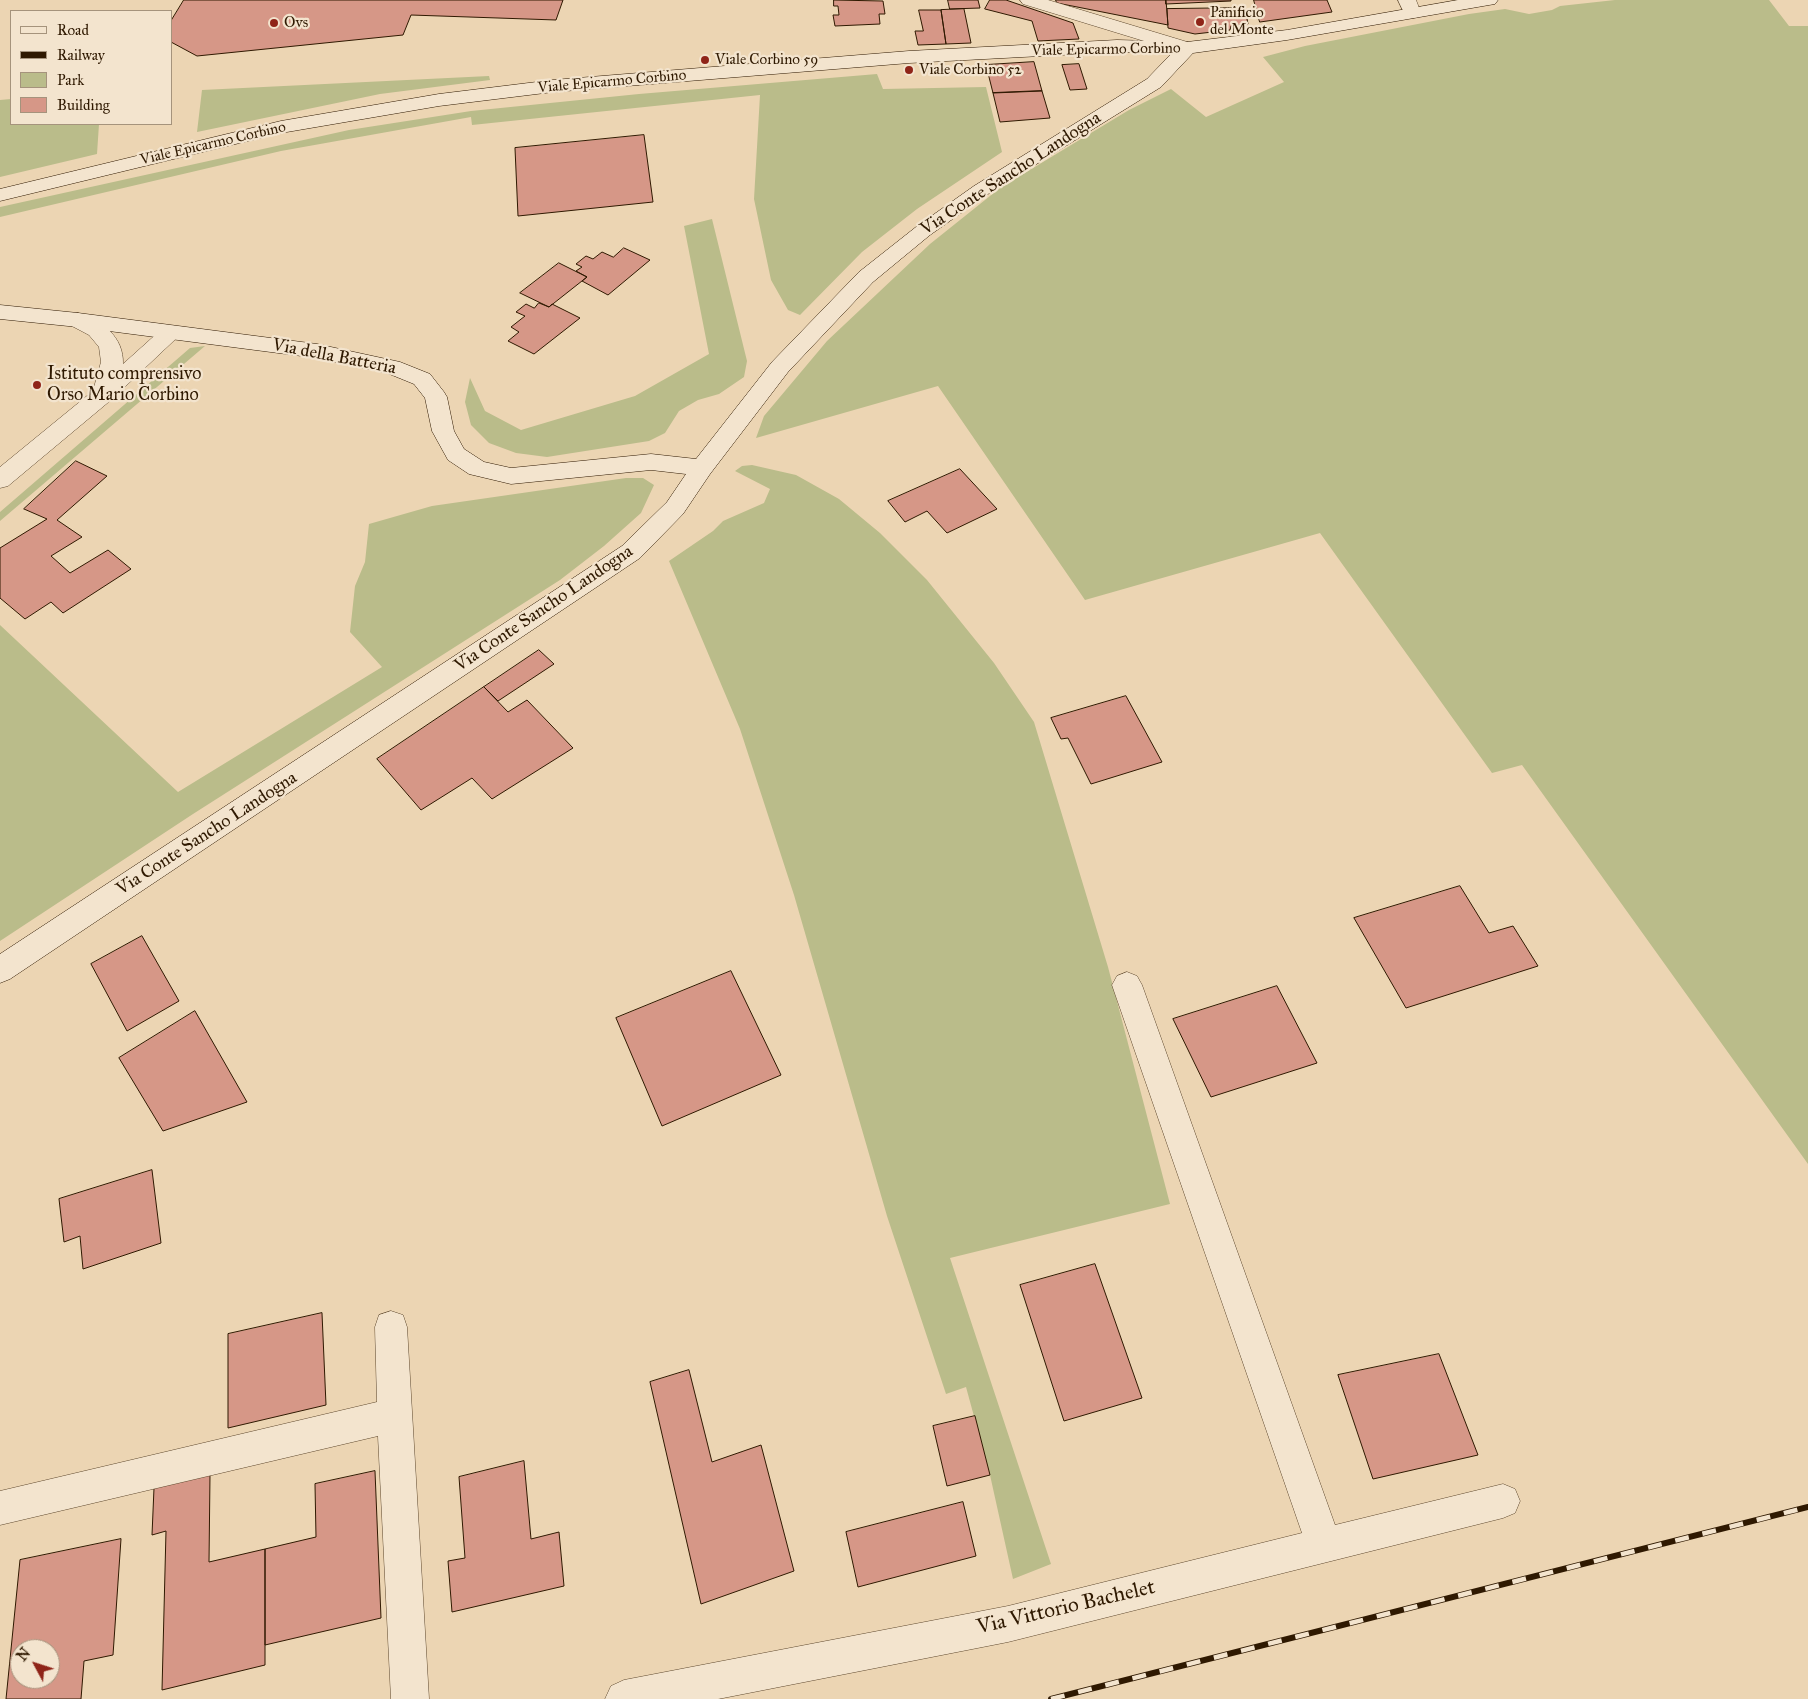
<!DOCTYPE html>
<html>
<head>
<meta charset="utf-8">
<style>
  body { margin:0 }
  #map { position:relative; width:1808px; height:1699px; overflow:hidden; background:#ecd5b3; font-family:"IM FELL Great Primer",serif }
  canvas { display:block }
  .legend { position:absolute; left:10px; top:10px; width:162px; height:115px; box-sizing:border-box; background:#f3e4ce; border:1px solid #a5937c; margin:0; padding:6px 9px; list-style:none; font-size:15px; color:#2f1901 }
  .legend li { display:flex; align-items:center; gap:10px; height:25px }
  .legend b { width:25px; border:1px solid #a5937c }
  .north { position:absolute; left:10px; top:1639px; width:50px; height:50px; box-sizing:border-box; background:#f3e4ce; border:1px solid #a5937c; border-radius:50%; rotate:310deg; font-size:14px; font-weight:700; line-height:20px; text-align:center; color:#2f1901 }
  .north::after { content:''; display:block; margin:auto; width:18px; height:22px; background:#8f2418; clip-path:polygon(50% 0,100% 100%,50% 72%,0 100%) }
</style>
</head>
<body>
<div id="map">
<canvas width="1808" height="1699"></canvas>
<ul class="legend">
<li><b style="height:6px;background:#f3e4ce"></b>Road</li>
<li><b style="height:6px;background:#2f1901"></b>Railway</li>
<li><b style="height:14px;background:#babc8a"></b>Park</li>
<li><b style="height:14px;background:#d69787"></b>Building</li>
</ul>
<div class="north">N</div>
</div>
<script>
const context = document.querySelector('canvas').getContext('2d');
context.lineJoin = 'round';
function paint(path, color) { context.fillStyle = color; context.fill(path, 'evenodd'); }
function stroke(path, color, width, dash) { context.strokeStyle = color; context.lineWidth = width; context.lineCap = dash ? 'butt' : 'round'; context.setLineDash(dash || []); context.stroke(path); }
function drawText(font, color, halo, rows, align = 'center') {
  context.font = font + ' "IM FELL Great Primer",serif'; context.lineWidth = 4.5; context.setLineDash([]); context.textBaseline = 'middle'; context.strokeStyle = halo; context.fillStyle = color; for (const [text, x, y, turn = 0] of rows) {
    context.save(); context.translate(x, y); context.rotate((+turn || 0) * Math.PI / 180); context.textAlign = isNaN(turn) ? turn : align; if (halo) context.strokeText(text, 0, 0); context.fillText(text, 0, 0); context.restore();
  }
}
paint(new Path2D(`
  M1615,0H1769L1789,26H1808V1164L1522,765L1492,773L1320,533L1085,600L938,386L756,438L764,416L827,341L930,244L1000,188L1129,110L1171,89L1206,117L1284,82L1263,57L1305,46L1469,14L1505,9L1529,14L1552,10L1560,6Z
  M877,74L883,89L986,87L1002,152L917,209L862,252L800,315L788,310L771,280L754,199L760,95L472,125L471,117L281,151L0,217V207L349,130L471,111L639,94Z
  M489,76L490,80L380,94L197,132L202,90Z
  M11,99V124H99L97,154L0,177V100Z
  M712,219L747,361L744,377L719,394L698,400L679,411L665,433L649,441L547,457L516,453L489,443L471,425L465,402L470,378L485,411L521,430L635,396L709,354L684,226Z
  M205,346L0,521V512L190,348Z
  M752,465L796,475L839,499L880,533L927,580L994,663L1034,722L1108,967L1170,1204L950,1258L1051,1564L1013,1579L990,1475L966,1387L946,1394L887,1216L794,895L740,729L669,561L713,531L723,521L764,503L770,489L735,471L742,466Z
  M626,478H643L654,485L641,513L604,546L560,580L193,814L0,941V625L178,792L382,667L350,632L355,586L365,562L369,524L432,506Z`), '#babc8a');
const building = new Path2D(`
  M184,0H563L556,20L411,15L403,35L197,56L171,42V21Z
  M834,0L883,1L885,14H879L880,24L835,26L833,15H839L838,6H834Z
  M948,0H978L980,8L950,9Z
  M990,0H1006L1073,23L1079,39L1038,41L1032,21L985,9Z
  M1056,0H1166L1168,25L1057,3Z
  M1166,0H1231V1L1166,4Z
  M1254,0H1327L1332,12L1260,22Z
  M1245,8L1248,24L1231,26L1230,30L1195,34L1168,28L1167,9Z
  M964,9L971,43L946,44L941,10Z
  M919,10H941L946,44L918,45L915,31H923Z
  M1034,62L1042,91L993,93L986,65Z
  M1079,64L1087,89L1070,90L1062,65Z
  M1042,91L1050,118L1000,122L993,93Z
  M644,135L653,202L518,216L515,148Z
  M624,248L650,260L608,295L582,281L587,277L576,271L582,267L576,264L586,256L593,259L602,252L613,257Z
  M559,263L587,277L549,307L520,293Z
  M539,303L549,307L552,304L580,318L534,354L508,341L519,332L511,327L525,316L516,312L526,304L534,308Z
  M76,461L107,476L57,520L82,537L51,556L70,573L108,550L131,569L63,613L51,602L25,619L0,598V548L47,519L24,509Z
  M960,469L997,509L947,533L927,511L905,522L888,501Z
  M539,650L554,664L498,701L484,687Z
  M484,687L508,712L527,700L573,748L492,799L472,778L421,810L377,759Z
  M1126,696L1162,762L1091,784L1068,738L1061,739L1051,718Z
  M1460,886L1489,933L1513,926L1538,966L1406,1008L1354,918Z
  M142,936L179,1001L127,1031L91,964Z
  M731,971L781,1075L662,1126L616,1018Z
  M1277,986L1317,1063L1211,1097L1173,1019Z
  M195,1011L247,1102L163,1131L119,1058Z
  M152,1170L161,1243L83,1269L80,1236L64,1242L59,1199Z
  M1095,1264L1142,1398L1064,1421L1020,1285Z
  M322,1313L326,1405L228,1428V1334Z
  M1439,1354L1478,1455L1373,1479L1338,1375Z
  M689,1370L712,1462L761,1445L794,1571L701,1604L650,1382Z
  M975,1416L990,1475L947,1486L933,1426Z
  M524,1461L531,1539L559,1532L564,1586L452,1612L448,1561L465,1558L459,1477Z
  M375,1471L381,1618L265,1645V1549L316,1537L315,1484Z
  M210,1475L209,1562L265,1549V1665L162,1690L166,1531L152,1535L154,1488Z
  M963,1502L976,1556L858,1587L846,1532Z
  M121,1539L113,1655L84,1661L81,1699H6L20,1560ZM20,1649H50V1679H20Z`);
paint(building, '#d69787');
stroke(building, '#2f1901', 1);
const street = new Path2D(`
  M1020,0H1048L1194,44L1196,48L1194,52L1187,54L1180,52L1023,4Z
  M1398,0H1416L1421,13L1418,17L1412,18L1406,17Z
  M78,313C102,320 124,337 123,364L163,328L171,326L179,328L182,333L111,400L8,486L0,488V467L93,391L101,362L99,347L89,335L70,325L67,320L70,315Z
  M1127,972L1137,976L1142,985L1335,1525L1503,1484L1515,1489L1520,1501L1515,1513L1503,1518L1008,1642L718,1699H605L611,1686L624,1680L1008,1606L1302,1533L1112,985L1117,976Z
  M391,1311L403,1315L407,1327L429,1699H391L378,1436L0,1525V1491L377,1402L375,1327L379,1315Z`);
const secondary = new Path2D(`
  M1458,0H1498L1495,4L1489,5L1287,40L1193,53L1161,87L988,194L930,235L873,282L788,372L710,474L683,514L640,558L10,979L0,983V954L622,546L667,502L686,474L651,470L511,484L469,474L448,460L432,431L425,398L414,384L387,373L317,358L78,327L0,319V305L78,313L317,344L400,362L430,374L444,392L447,397L454,431L464,449L484,462L511,468L651,454L696,459L772,362L859,272L916,227L974,186L1147,79L1172,53L1117,52L909,63L553,92L439,106L281,133L0,201V189L281,121L439,94L553,80L909,51L1117,40L1187,42L1287,30Z`);
stroke(street, '#5e482e', 1);
stroke(secondary, '#2f1901', 1);
paint(street, '#f3e4ce');
paint(secondary, '#f3e4ce');
const rail = new Path2D(`
  M1051,1699L1808,1507`);
stroke(rail, '#2f1901', 6);
stroke(rail, '#f3e4ce', 4.5, [14]);
for (const [x, y, r, color] of [
  [1200,22,5,"#8f2418"],
  [274,23,5,"#8f2418"],
  [705,60,5,"#8f2418"],
  [909,70,5,"#8f2418"],
  [37,385,5,"#8f2418"]
]) { const dot = new Path2D(); dot.arc(x, y, r, 0, 2 * Math.PI); context.fillStyle = color; context.fill(dot); stroke(dot, '#f3e4ce', 2); }
drawText('15px', '#2f1901', '#f3e4ce', [
  ["Panificio",1210,13],
  ["del Monte",1210,30],
  ["Ovs",284,23],
  ["Viale Corbino 59",715,60],
  ["Viale Corbino 52",919,70]
], 'left');
drawText('15px', '#2f1901', '#f3e4ce', [
  ["Viale Epicarmo Corbino",1106,50,-1],
  ["Viale Epicarmo Corbino",612,82,-5],
  ["Viale Epicarmo Corbino",213,144,-13]
]);
drawText('18px', '#2f1901', '#f3e4ce', [
  ["Via Conte Sancho Landogna",1011,174,-33],
  ["Via della Batteria",334,357,11],
  ["Via Conte Sancho Landogna",544,609,-34],
  ["Via Conte Sancho Landogna",207,834,-33]
]);
drawText('18px', '#2f1901', '#f3e4ce', [
  ["Istituto comprensivo",47,375],
  ["Orso Mario Corbino",47,396]
], 'left');
drawText('21px', '#2f1901', '#f3e4ce', [
  ["Via Vittorio Bachelet",1066,1608,-13]
]);
</script>
</body>
</html>
